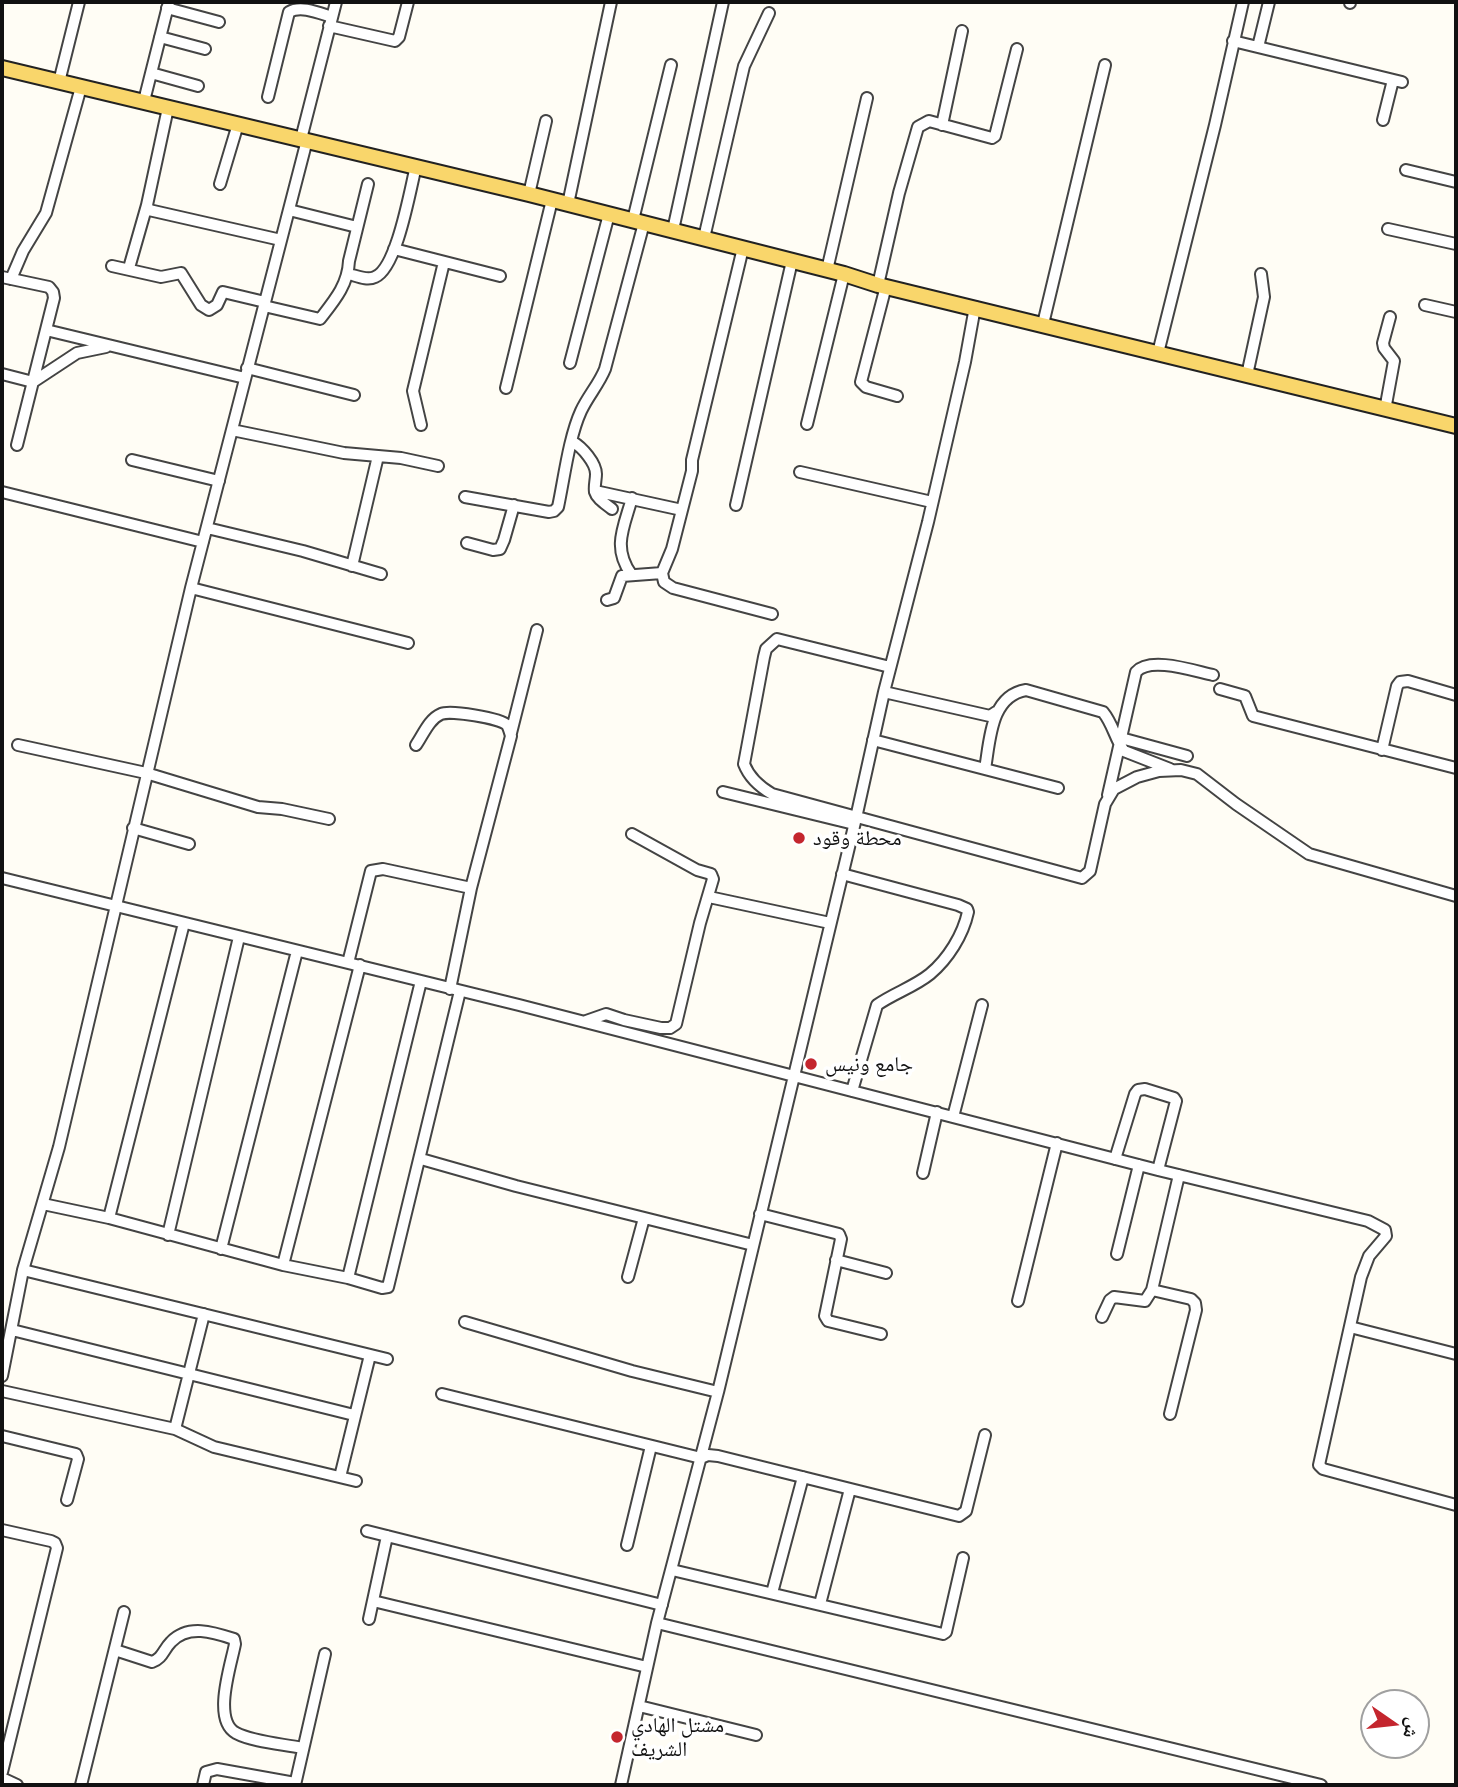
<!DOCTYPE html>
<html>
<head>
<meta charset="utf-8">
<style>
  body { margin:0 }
  #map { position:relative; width:1458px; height:1787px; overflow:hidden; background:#fffdf5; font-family:"Playfair Display","Noto Naskh Arabic",serif }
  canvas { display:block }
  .frame { position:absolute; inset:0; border:4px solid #111; pointer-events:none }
  .north { position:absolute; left:1360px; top:1689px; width:70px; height:70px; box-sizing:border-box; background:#fff; border:2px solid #a0a0a0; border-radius:50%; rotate:104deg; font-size:19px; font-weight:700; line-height:28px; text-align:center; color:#111 }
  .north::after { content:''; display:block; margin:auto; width:24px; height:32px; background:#c4262e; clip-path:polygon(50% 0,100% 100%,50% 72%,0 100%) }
</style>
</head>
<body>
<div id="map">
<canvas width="1458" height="1787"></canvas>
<div class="frame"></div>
<div class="north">ش</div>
</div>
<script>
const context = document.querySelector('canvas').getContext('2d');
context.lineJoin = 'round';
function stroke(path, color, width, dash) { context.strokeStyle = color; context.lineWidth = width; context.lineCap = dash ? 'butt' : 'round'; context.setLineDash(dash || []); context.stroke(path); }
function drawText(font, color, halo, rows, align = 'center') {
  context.font = font + ' "Playfair Display","Noto Naskh Arabic",serif'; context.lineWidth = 7; context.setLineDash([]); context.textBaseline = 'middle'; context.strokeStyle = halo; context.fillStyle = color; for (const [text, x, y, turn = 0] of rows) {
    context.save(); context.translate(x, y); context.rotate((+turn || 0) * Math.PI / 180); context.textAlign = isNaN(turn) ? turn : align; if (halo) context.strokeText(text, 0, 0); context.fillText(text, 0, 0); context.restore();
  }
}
const minor = new Path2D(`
  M1350,3V2
  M167,8L219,22
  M329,26L395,41L399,37L408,2
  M160,37L205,49
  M1233,41L1402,82
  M1258,47L1269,2
  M151,73L198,86
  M59,82L79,2
  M268,97L289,12C301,5 319,13 332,17
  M144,101L169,2
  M168,108L147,205L149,210L281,240
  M1383,120L1393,80
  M942,125L962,31
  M301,139L336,2
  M1406,170L1456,182
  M220,184L238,124
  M529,194L546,121
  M568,204L611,2
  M289,210L357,227
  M633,220L671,65
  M1388,229L1456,244
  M673,230L723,2
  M704,238L744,66L769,13
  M743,248L692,460V471L672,549L662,573L664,582L673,588L772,614
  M394,249L500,276
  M112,266L161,277L181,273L201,305L209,310L217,305L223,292L265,302
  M129,268L147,205
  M827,270L867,98
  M349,274C357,276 367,281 375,277C397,268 410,190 416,166
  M2,277L49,287L53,292L54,298L17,445
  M11,279L23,251L46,213L81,87
  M878,285L899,193L918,127L929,121L992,138L995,136L1017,49
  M886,286L861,382L866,387L897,396
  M1425,305L1456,312
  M264,306L320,319C334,301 348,285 349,261L368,184
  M1043,324L1105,65
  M46,330L245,378
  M1158,353L1215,125L1243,2
  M570,363L609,214
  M247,368L354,395
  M2,374L33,382L77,353L106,347
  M1247,375L1264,297L1261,274
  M506,388L552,200
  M1385,410L1394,361L1384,348L1383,343L1390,317
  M807,424L844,274
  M421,425L413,391L444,262
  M232,430L344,453L401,458L438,466
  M573,442C582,447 596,463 596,474C596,480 594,486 595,492C597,499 606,504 612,509
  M132,460L219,481
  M800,472L932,502
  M595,491L682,510
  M2,492L203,542
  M465,497L549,512L554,511L558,507C564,479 569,437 581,411C588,396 599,384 605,369L644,223
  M736,505L792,261
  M207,528L303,551L381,574
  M467,543L493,550L500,549L504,540L514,505
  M352,566L378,456
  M631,574C612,547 624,527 632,498
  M191,588L408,643
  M607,600L614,598L622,576L662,573
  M890,667L777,639L766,649L764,657L744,764C749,777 760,787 772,794L1082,878L1090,871L1105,804L1114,789L1137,777L1159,771L1181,770L1197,774L1236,804L1309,854L1456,896
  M1220,689L1245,696L1253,716L1456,768
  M884,692L990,716L996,712
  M511,733L537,630
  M1121,738L1187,756
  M873,740L1058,788
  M18,745L146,773L258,807L282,809L329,819
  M416,745C423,735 429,719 441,714C450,710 500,718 507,725C509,728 510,733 511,736L471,888L450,989
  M1382,750L1397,686L1400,682L1408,681L1456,695
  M985,769C990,741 990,696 1026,690L1103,712C1113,724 1115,739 1124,751L1170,769
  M723,792L854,824
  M1108,795L1136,672C1150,656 1194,671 1213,675
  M133,828L189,844
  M842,874L958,905L967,909L968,912C963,935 948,959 930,974C914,987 894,993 877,1005L852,1091
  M2,878L519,1005L1158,1170L1368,1221L1385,1230L1386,1236L1369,1256L1361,1277L1319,1465L1323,1469L1456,1505
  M709,897L830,923
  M348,963L371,871L383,869L471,888
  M586,1021L606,1014L624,1020L661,1028H670L676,1024L700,923L713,879L711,874L697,870L632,834
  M953,1117L982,1005
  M421,1159L516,1186L753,1245
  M1115,1159L1135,1094L1138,1090L1145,1089L1174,1098L1176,1101L1158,1170
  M923,1173L937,1112
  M43,1204L109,1218L283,1265L360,965
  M760,1214L839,1234L841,1239L825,1316L828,1321L881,1334
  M109,1218L184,923
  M168,1235L239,937
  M221,1249L297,951
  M1117,1254L1139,1165
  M836,1260L886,1273
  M283,1265L348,1278L382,1288L388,1287L460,991
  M23,1270L387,1359
  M628,1277L644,1218
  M348,1278L421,981
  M1018,1301L1057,1143
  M1102,1317L1110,1300L1114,1297L1145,1301L1152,1290
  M465,1322L632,1371L718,1392
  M1350,1327L1456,1354
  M12,1330L354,1415
  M2,1376L23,1270L59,1147L191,588L307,140
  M2,1391L175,1429L214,1447L356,1481
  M442,1394L701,1458L708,1455L718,1456L959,1516L966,1511L985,1435
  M1170,1414L1196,1310L1195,1303L1191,1299L1152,1290L1179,1175
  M175,1429L204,1314
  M2,1436L76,1454L78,1459L67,1500
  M340,1477L370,1355
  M2,1530L51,1541L55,1543L57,1548L2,1772
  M367,1531L662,1605
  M627,1545L651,1446
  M672,1570L943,1634L946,1632L963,1558
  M772,1593L803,1477
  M373,1601L647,1667
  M820,1604L850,1489
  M369,1619L387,1536
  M657,1623L1321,1785
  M115,1650L152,1662C163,1658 163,1650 171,1642C188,1624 213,1632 234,1639L235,1644C231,1665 212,1720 236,1733C253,1742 283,1744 302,1748
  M639,1706L756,1735
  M2,1778L17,1785
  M81,1785L124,1612
  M203,1785L206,1772L217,1769L295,1783
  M295,1785L325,1654
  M621,1785L657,1623L718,1392L856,818L884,692L928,522L965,362L975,307`);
const major = new Path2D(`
  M2,68L529,194L844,274L878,285L1456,426`);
stroke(minor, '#444', 14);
stroke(major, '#222', 18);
stroke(minor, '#fff', 10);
stroke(major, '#f9d66b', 14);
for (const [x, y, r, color] of [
  [799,838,7,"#c4262e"],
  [811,1064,7,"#c4262e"],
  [617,1737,7,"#c4262e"]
]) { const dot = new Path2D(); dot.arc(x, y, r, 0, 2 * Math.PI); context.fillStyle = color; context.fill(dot); stroke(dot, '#fff', 2.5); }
drawText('21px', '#111', '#fff', [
  ["محطة وقود",813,838],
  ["جامع ونيس",825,1064],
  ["مشتل الهادي",631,1725],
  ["الشريف",631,1749]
], 'left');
</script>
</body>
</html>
